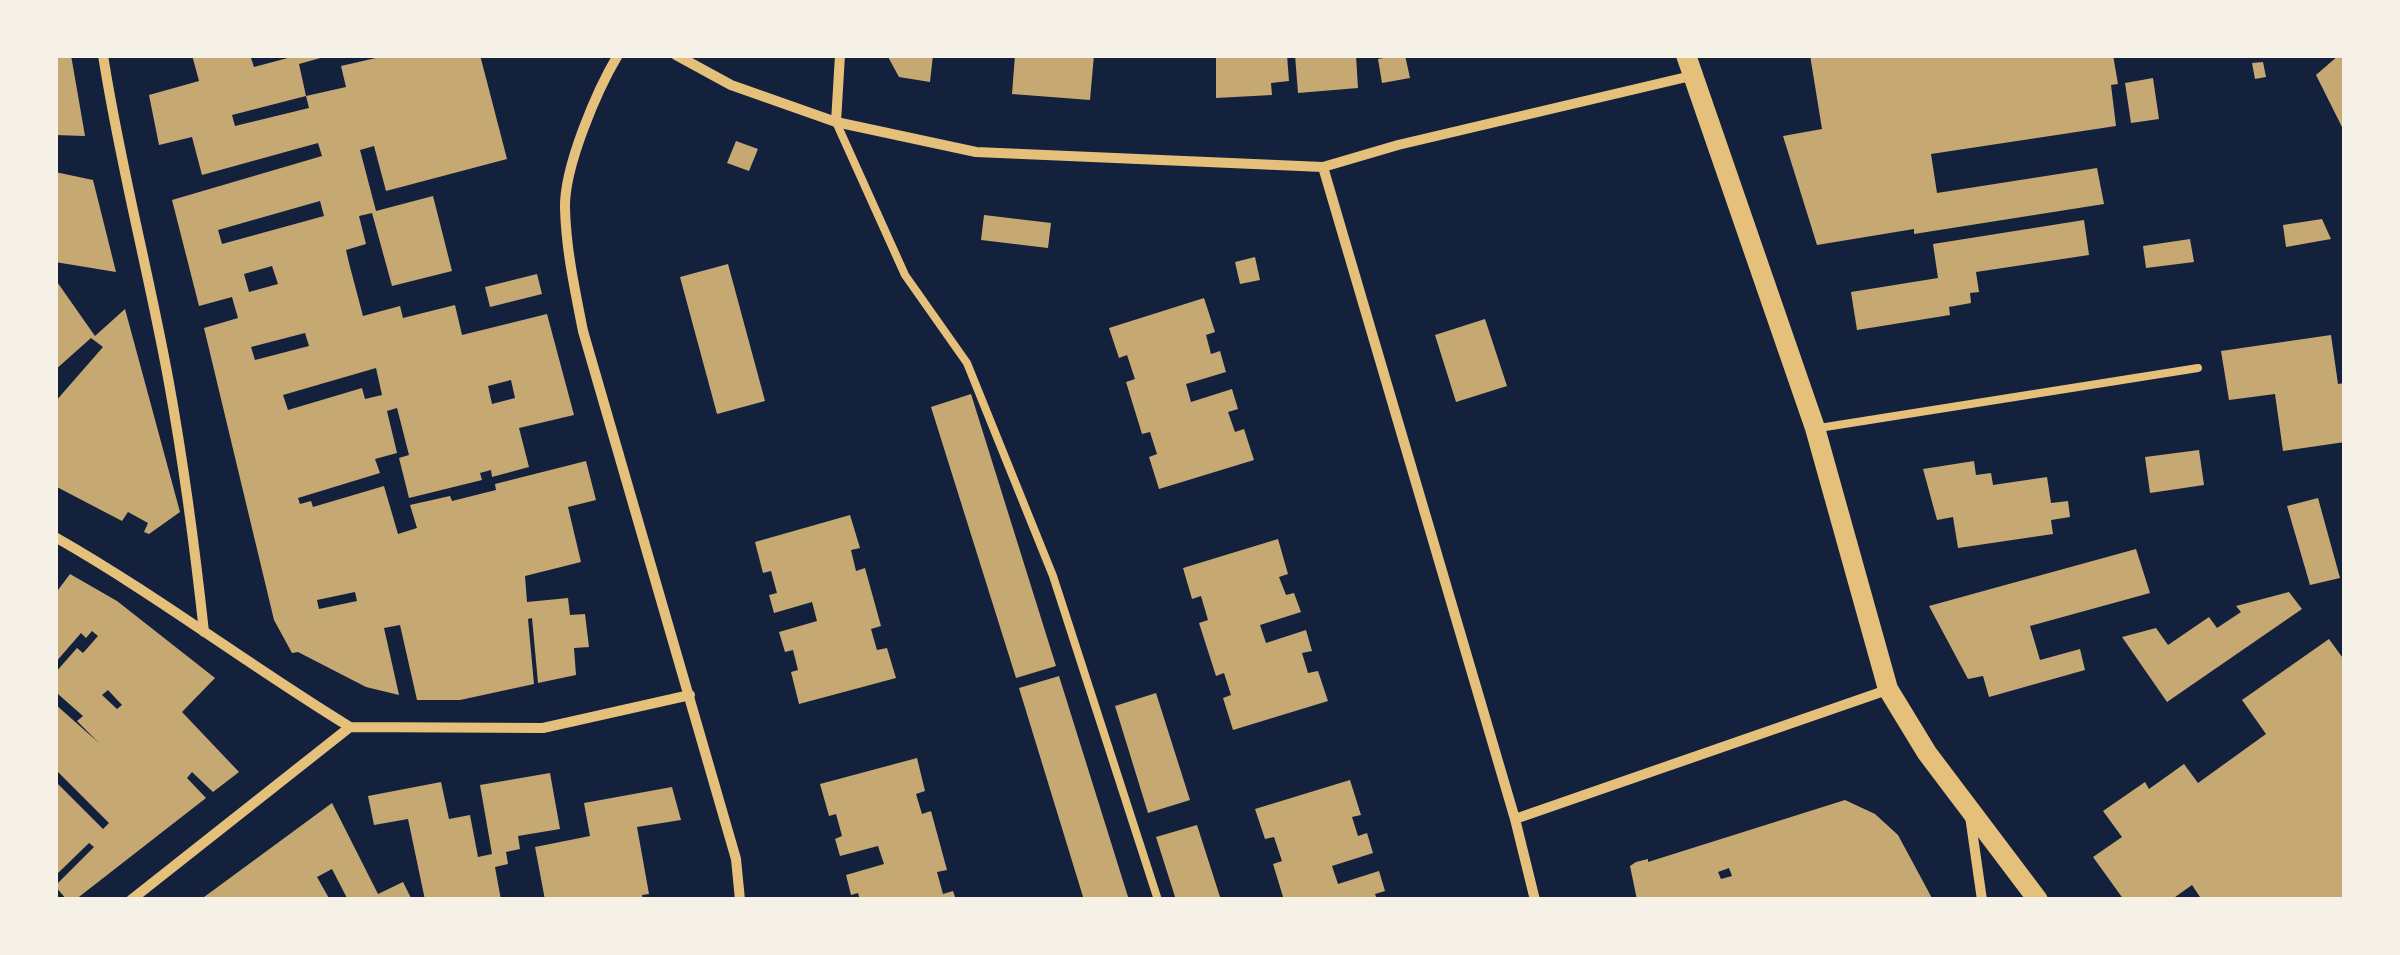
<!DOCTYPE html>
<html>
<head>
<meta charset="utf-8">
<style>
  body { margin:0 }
  #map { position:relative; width:2400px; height:955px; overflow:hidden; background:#14213d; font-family:Quicksand,sans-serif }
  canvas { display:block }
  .frame { position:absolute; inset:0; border:58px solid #f6f1e7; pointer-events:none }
</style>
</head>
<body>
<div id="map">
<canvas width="2400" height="955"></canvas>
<div class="frame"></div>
</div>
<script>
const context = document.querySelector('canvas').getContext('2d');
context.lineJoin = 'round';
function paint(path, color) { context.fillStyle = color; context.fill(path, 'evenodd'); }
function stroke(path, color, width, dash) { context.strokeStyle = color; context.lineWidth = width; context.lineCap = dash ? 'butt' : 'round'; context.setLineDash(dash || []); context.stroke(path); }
paint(new Path2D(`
  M55,55H71L85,136L55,135Z
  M192,55H250L254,67L299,55H331L299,64L306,96L346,87L341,66L389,55H480L507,159L386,191L374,146L360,150L376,211L433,196L452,271L392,286L372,213L359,216L366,244L346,250L349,263L363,316L400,306L403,318L455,305L462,335L547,314L574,415L519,428L529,467L492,477L491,470L480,473L482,480L409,498L399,458L409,455L397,408L387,411L397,453L375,459L380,473L298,498L300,504L311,501L313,507L384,486L398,534L417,528L410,505L450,496L452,501L496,490L495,484L586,461L596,500L568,507L581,562L525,576L527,602L568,598L570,615L585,614L589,647L574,648L576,675L538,683L532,618L528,619L534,684L460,700H417L400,625L384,628L399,695L366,687L298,652L292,653L274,620L204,328L238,318L232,297L199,306L172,200L322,156L318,143L202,175L192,137L159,145L149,95L199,81ZM306,96L309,108L235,126L232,115ZM320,201L324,216L222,244L218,230ZM272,266L278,284L249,292L244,274ZM305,333L309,346L255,360L251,347ZM376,368L382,395L365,399L362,388L288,410L283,395ZM511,380L515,398L492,404L488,386ZM355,592L357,601L319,609L317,600Z
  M887,55H933L930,82L899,77Z
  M1015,55H1094L1090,100L1012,94Z
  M1216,55H1287L1289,81L1271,83L1272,95L1216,98Z
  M1295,55H1356L1358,88L1298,93Z
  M1401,55H1405L1410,78L1382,83L1378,59Z
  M1810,55H2113L2118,84L2111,85L2116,126L1931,154L1937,193L2097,168L2104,204L1914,234V229L1817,245L1783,136L1822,129Z
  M2339,55H2345V133L2316,75Z
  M2263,62L2266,77L2255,79L2252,63Z
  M2153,78L2159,119L2131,123L2125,83Z
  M736,141L758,149L749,171L727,163Z
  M55,172L93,180L116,272L55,262Z
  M984,215L1051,223L1048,248L981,240Z
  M2322,219L2331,239L2286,247L2283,225Z
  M2084,220L2089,255L1976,272L1979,292L1970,293L1971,303L1949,307L1950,315L1857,330L1851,292L1938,278L1933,244Z
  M2190,239L2194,262L2146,268L2143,246Z
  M1255,257L1260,280L1240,284L1235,262Z
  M728,264L765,401L717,414L680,277Z
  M537,274L542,294L490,307L485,287Z
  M55,279L95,336L125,309L180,512L149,534L144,532L148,523L128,512L122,521L55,486V402L103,347L91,338L55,370Z
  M1204,298L1215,332L1206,335L1211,354L1220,351L1226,372L1186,384L1191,402L1232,389L1238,409L1228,412L1235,432L1244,429L1254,460L1159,489L1149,457L1157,454L1150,432L1142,434L1126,382L1135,379L1127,355L1119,358L1109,328Z
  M1485,319L1507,386L1456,402L1435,335Z
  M2331,335L2338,384L2345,383V442L2283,451L2275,394L2229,400L2221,351Z
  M971,394L1056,666L1016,678L931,407Z
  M2199,450L2204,485L2150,493L2145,457Z
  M1974,461L1976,475L1991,473L1993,485L2047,477L2051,503L2068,501L2070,517L2051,520L2053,534L1958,548L1953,517L1937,520L1923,469Z
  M2318,498L2340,578L2310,585L2287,506Z
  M850,515L860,548L851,550L856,571L865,568L881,626L871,629L877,650L887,648L896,678L799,704L791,672L798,670L793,650L785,652L779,632L817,621L812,602L774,613L769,595L777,593L771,571L763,573L755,542Z
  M1278,539L1288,574L1279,577L1286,595L1294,593L1301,612L1260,625L1266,643L1306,630L1312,651L1302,653L1308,673L1318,671L1328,701L1233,730L1223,698L1231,695L1224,673L1216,676L1199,623L1208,620L1201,596L1192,599L1183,568Z
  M2136,549L2150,593L2030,626L2040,660L2080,649L2085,670L1989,697L1983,676L1968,679L1929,606Z
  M70,574L117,601L215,678L182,712L239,772L213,792L192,772L187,778L206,798L75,900H67L55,886L94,847L89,843L55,876V781L103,829L109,823L55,769V704L99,743L77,721L83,716L58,694L55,697V673L77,648L83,653L98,636L92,631L86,638L81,633L55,663V594ZM108,690L122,705L117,709L102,695Z
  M2289,592L2302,609L2167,702L2122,637L2156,628L2168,645L2209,617L2217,628L2241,612L2236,606Z
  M2329,639L2345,661V900H2202L2192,885L2171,900H2124L2093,857L2122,837L2103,811L2145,782L2149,789L2184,764L2198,783L2266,734L2242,700Z
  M1059,676L1129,900H1084L1019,688Z
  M1156,693L1190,800L1148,813L1115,706Z
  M917,758L925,791L916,794L922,814L931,811L947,870L937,872L943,894L953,891L956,900H860L858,893L851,895L846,875L884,864L878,846L840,856L835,839L842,836L836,814L829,816L820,784Z
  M550,773L560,829L518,836L520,849L506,852L508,864L495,867L501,900H425L408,819L374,825L368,796L441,782L449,819L470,815L478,857L492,854L480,785Z
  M1350,780L1361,815L1352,817L1358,836L1367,833L1373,853L1332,866L1338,884L1379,871L1385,891L1375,894L1377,900H1284L1273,864L1282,861L1274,837L1265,839L1255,809Z
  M672,787L681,820L637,827L649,894L642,895L643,900H545L535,847L590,836L584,803Z
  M1845,800L1875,814L1898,835L1933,900H1637L1630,866L1636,862L1648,859V862ZM1729,868L1732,876L1721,879L1718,872Z
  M332,803L378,894L403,882L412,900H348L332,869L317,877L330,900H200Z
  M1197,825L1221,900H1176L1156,837Z`), '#c6a872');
stroke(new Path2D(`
  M836,122L905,275L967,363L1053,576L1158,900
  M1819,428L2198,368`), '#e5c07b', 8);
stroke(new Path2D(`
  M103,55C120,165 149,273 169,383C184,466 195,549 204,632
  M618,55C597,90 564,167 565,208C566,250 575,290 583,331L736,859L740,900
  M676,55L731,85L836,122L976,152L1323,167L1398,145L1691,76
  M836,122L840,55
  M1323,167L1515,819L1535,900
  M55,537C157,595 250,666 350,727
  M1970,816L1982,900
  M1515,819L1887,690
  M131,900L350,727L543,728L690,695`), '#e5c07b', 10);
stroke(new Path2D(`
  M1686,55L1815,428L1888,689L1927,753L2038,900`), '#e5c07b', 20);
</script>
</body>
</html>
